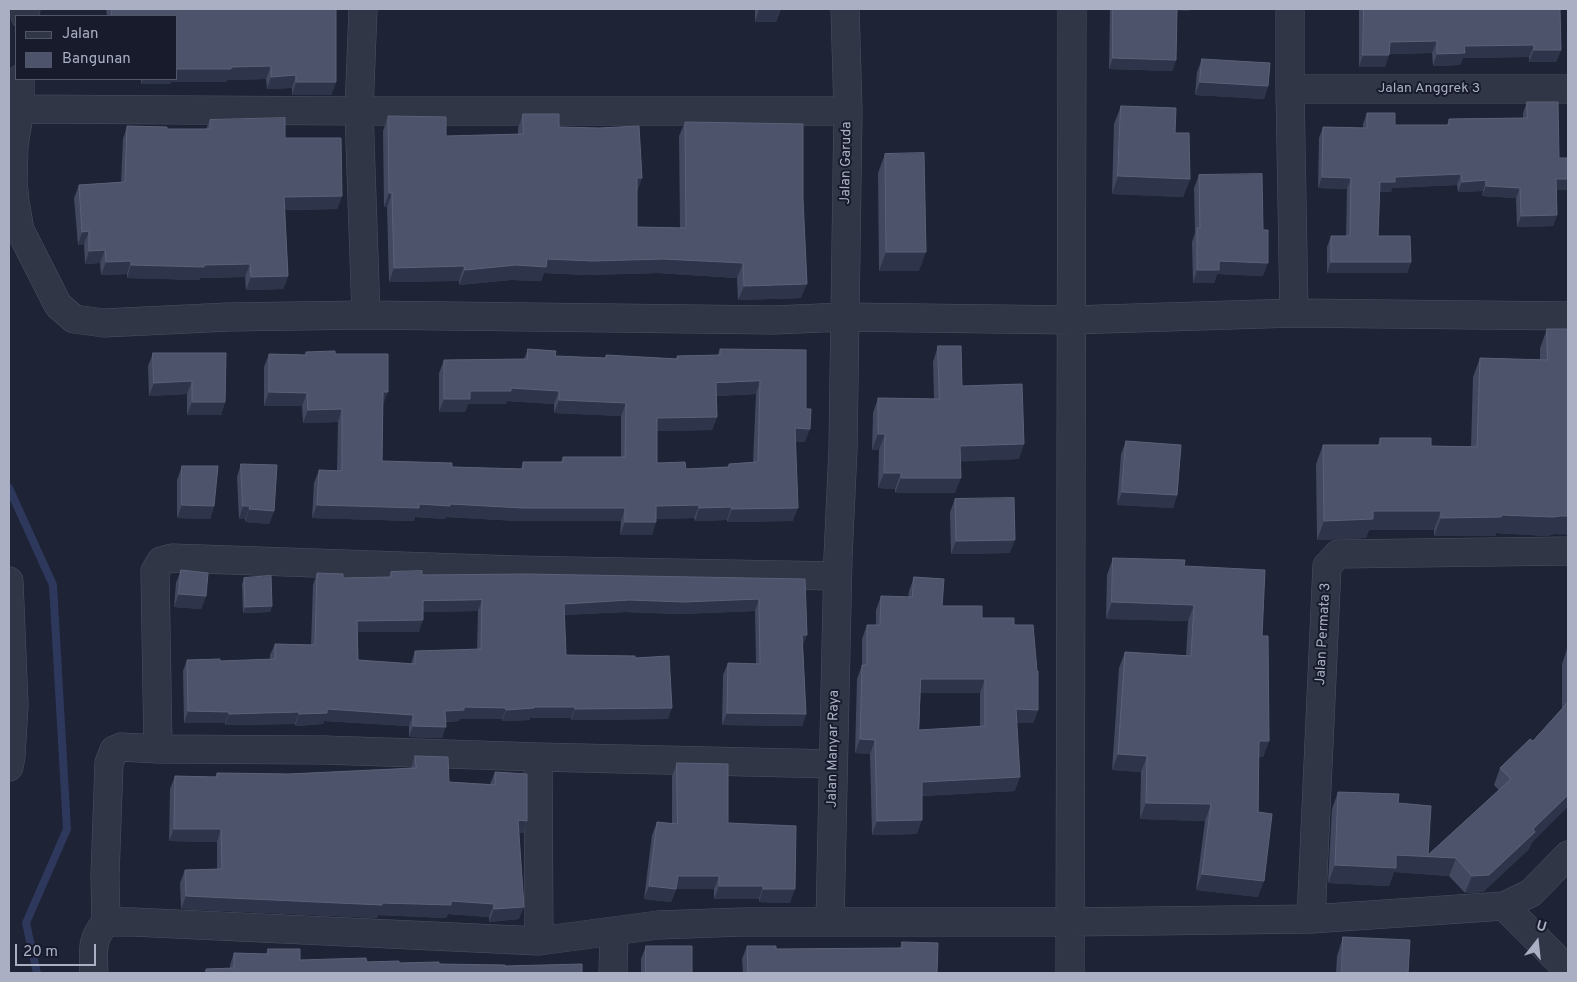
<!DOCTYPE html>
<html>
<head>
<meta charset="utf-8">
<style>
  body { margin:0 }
  #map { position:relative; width:1577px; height:982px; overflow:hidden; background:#1e2336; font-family:Overpass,sans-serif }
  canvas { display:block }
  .frame { position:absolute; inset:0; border:10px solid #aaafc4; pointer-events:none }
  .legend { position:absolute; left:15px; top:15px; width:162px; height:65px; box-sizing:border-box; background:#171b2b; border:1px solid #525668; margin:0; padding:6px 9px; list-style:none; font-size:15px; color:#aaafc4 }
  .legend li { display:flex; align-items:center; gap:10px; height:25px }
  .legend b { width:25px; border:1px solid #525668 }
  .north { position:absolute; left:1512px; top:917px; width:50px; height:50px; -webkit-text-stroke:4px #171b2b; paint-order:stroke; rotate:16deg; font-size:14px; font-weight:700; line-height:20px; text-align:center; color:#aaafc4 }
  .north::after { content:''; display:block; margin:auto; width:18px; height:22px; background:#aaafc4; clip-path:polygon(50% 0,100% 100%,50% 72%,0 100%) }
  .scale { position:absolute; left:15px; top:944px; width:81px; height:22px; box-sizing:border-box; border:2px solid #aaafc4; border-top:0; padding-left:6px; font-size:15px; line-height:18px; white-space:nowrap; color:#aaafc4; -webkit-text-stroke:4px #171b2b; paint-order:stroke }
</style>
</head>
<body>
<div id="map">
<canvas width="1577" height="982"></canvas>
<div class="frame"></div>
<ul class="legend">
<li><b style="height:6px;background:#313647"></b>Jalan</li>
<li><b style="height:14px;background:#4c536a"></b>Bangunan</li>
</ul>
<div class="north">U</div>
<div class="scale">20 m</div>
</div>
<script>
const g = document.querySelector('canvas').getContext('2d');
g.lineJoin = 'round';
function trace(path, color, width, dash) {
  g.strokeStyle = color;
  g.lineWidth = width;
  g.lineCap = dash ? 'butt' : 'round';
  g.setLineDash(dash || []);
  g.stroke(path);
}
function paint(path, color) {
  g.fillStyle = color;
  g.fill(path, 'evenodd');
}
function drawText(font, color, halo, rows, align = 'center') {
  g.font = font + ' Overpass,sans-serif';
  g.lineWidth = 4;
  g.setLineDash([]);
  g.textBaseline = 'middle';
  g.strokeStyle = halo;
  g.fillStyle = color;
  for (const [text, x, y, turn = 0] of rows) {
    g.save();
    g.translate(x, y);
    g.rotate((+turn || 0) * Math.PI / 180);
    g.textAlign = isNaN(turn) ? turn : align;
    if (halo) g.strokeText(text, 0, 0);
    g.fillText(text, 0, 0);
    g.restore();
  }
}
trace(new Path2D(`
  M9,488L53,585L67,829L26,923L37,973`), '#2e385c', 8);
const street = new Path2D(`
  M363,9L359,111L366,315
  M1290,9V89L1294,313
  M25,16L26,9
  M20,79V109L14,145L13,181L15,202L20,230L58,305L74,319L104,323L228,317L366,315L774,320L844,317L1072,320L1294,313L1568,316
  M1290,89H1568
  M20,109L359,111H848
  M9,581L14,705L11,756L9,767
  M538,757L539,941
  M833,764L538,757L324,750L158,749L155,571L161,561L172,558L515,570L837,576
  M1504,906L1568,970
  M1311,919L1327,566L1338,554L1568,551
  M830,921L838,557L843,449L848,111L845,9
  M106,922H133L539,941L658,925L742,922H1070L1311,919L1504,906L1531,893L1568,855
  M94,973C93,952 91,939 106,922L105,876L109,763L114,750L121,747L158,749
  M613,973L614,932
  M1070,973L1072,9`);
trace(street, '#4c5062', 29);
trace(street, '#313647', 28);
paint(new Path2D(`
  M106,9H336V82L331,95H292V88L267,89L266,79L227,80V82H171L170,84H141V79H176V16H107Z
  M755,9H781L776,22H755Z
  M1110,9H1190L1189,11L1177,10L1176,60L1172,71L1109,69Z
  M1359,9H1560L1561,50L1556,62H1529V57L1463,58L1460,65L1433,66L1432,53L1389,54L1385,67H1359Z
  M1202,59L1268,86L1264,99L1195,95L1197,72Z
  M1527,102L1559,158H1568V190H1557V215L1553,226L1517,227L1516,198L1482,196L1483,191L1458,192L1457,185L1392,188L1391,192H1380L1378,236L1411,262L1407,273H1327V247L1331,236H1346L1347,189L1318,188L1319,138L1323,127L1363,128V124L1367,113L1395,125H1447L1449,119L1523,118V113Z
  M1121,106L1175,133L1190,179L1183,197L1112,194L1114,124Z
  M523,114L559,127L642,178L637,191V227L680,228L679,136L685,122L801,298L738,300L737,278L658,273L588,275L544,273L541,281L511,280L459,285V281L389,282L387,207H384L383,131L388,116L446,136L518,134V128Z
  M210,120L285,138L342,196L337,209L285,210L288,276L283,289L246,290L245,277L200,278L199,280L127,278V274L101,275L100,263L85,264L84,244L78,245L74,198L79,185L121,182L123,139L127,126L167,129H206Z
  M885,154L919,271H879L878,173Z
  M1199,175L1263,230V276L1217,274L1214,283H1193L1192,242L1195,233L1194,188Z
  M1547,329L1554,534L1547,536L1496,533L1495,536H1434V530H1369L1366,538L1317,540L1316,464L1323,445H1378L1380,438L1431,446H1471L1473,377L1480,358L1540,360V348Z
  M938,346L962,386L1019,459L961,461L955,493H895V489L878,488L879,450H872L873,413L878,398L934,399L933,362Z
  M528,349L555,356L605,358L606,355L676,359L677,356L718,355L720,349L806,350L805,442H796L793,521L727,522V520L695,521L694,518L656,519L652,535H620L621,521H518L446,517L445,519L415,517L414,521L312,518L314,483L319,470L337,471L338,422L303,423L302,406H264V367L269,354L305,355L306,352L335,354L383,405L382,461L452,467L521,469L523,462H561L563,457H621V416L554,413V404L507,401L506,404H468L465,412H439V373L444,360L524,359ZM756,394L753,462L729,464L728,467L686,469L657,463V431L712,430L717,417V396Z
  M153,353L225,402L221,415H187V394L149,396L148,366Z
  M1126,441L1177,495L1173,508L1117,505L1121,454Z
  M241,464L274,511L269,524L245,522V519H239L237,477Z
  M182,466L214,506L210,519L177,518V480Z
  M955,499L1010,553L951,554L950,512Z
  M1113,558L1184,566L1262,636L1269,741L1263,757H1259L1258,897L1196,890L1205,821L1140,819L1141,772L1112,770L1119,668L1125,652L1186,656L1188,621L1106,619L1107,575Z
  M181,570L206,596L201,609L174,607L176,583Z
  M391,572L422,575L805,579L803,646L806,714L802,726L722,725L723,675L728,663L756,664L755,611L680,614L625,612L564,615L566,655L635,658L668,719L571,720V718H530V720L502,721V719H460L459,721L446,722L442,738L409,737V726L324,721L323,724L295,726V724L225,725V723H184L183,671L187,660L220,661L270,659V655L275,644L311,645L313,585L317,573L343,578L389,577ZM478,611L477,650L415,651L411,664L358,660V632H419L423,612Z
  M914,577L942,606L982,618L1014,625L1038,710L1033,723H1016L1015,791L922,796L917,834L872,835L870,754L855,753L857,679L862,665V639L867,625H876V610L881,596L908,597L909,591ZM920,693H980V727L919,730Z
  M244,578L272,606L270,612L243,613L242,584Z
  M1568,646V806L1532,842L1529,849L1483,892L1465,893L1449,876L1394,872L1389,886L1328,883L1332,809L1338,792L1398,803L1428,855L1499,790L1494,785L1500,768L1533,741L1562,709V664Z
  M415,756L449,782L490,784L495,772L527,821L523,833H519V919L489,922V917L448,914L446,918L378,915L377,918L181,909L180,883L185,870L217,869V842L169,841L170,789L175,776L215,777L217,773L289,774L411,768Z
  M677,763L728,823L790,903L759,902V899H714V889H676L671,902L644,899L652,835L657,822L672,824V776Z
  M1343,937L1408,973H1336L1337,956Z
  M902,942L937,973H743L742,959L747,946L776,949L900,948Z
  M646,946L692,973H641V959Z
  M268,949L300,960L505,966L582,973H205L206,969L230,968V965L234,953L266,954Z`), '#41485f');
paint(new Path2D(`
  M759,9H781L776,22H755Z
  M1174,9H1190L1189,11L1173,10Z
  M1437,41L1432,53L1385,54L1390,42Z
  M1534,45L1529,57L1463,58L1460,65L1433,66L1437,54L1464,46Z
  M1534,50H1561L1556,62H1529Z
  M1363,55H1389L1385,67H1359Z
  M1113,58L1176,60L1172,71L1109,69Z
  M271,66L266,79L227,80V82H171L170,84H141L143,79H176V69Z
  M296,75L292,88L267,89L271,77Z
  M296,82H336L331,95H292Z
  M1200,82L1268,86L1264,99L1195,95Z
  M1461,174L1457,185L1392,188L1391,192H1376L1380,182L1395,177Z
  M1118,176L1190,179L1183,197L1112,194Z
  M1322,177L1351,178L1347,189L1318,188Z
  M637,178H642L637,192Z
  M1556,179H1568V190H1552Z
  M1486,180L1483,191L1458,192L1462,182Z
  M1486,186L1520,188L1516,198L1482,196Z
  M389,193H392L387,207H384Z
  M342,196L337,209L280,210L284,197Z
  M1557,215L1553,226L1517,227L1521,216Z
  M89,231L84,244L78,245L82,232Z
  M105,250L100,263L85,264L89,251Z
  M886,252H926L919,271H879Z
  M547,259H663L743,263L737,278L658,273L588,275L544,273L541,281L511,280L459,285L465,270Z
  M131,261L127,274L101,275L106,262Z
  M1219,261L1268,263L1263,276L1217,274L1214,283H1193L1197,270Z
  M1331,262H1411L1407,273H1327Z
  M250,264L245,277L200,278L199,280L127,278L131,265Z
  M464,266L459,281L389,282L394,268Z
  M288,276L283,289L246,290L251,277Z
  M807,284L801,298L738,300L744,286Z
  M192,381L187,394L149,396L154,383Z
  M760,381L756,394L712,396L716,383Z
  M511,388L559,391L554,404L507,401L506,404H468L465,412H439L444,399L470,391Z
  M269,392L307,393L302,406H264Z
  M383,392H388L383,405H378Z
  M559,400L626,403L621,416L554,413Z
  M192,402H225L221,415H187Z
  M342,409L338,422L303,423L308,410Z
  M717,417L712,430L652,431L657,418Z
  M795,428L810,429L805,442H790Z
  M878,434H885L879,450H872Z
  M1024,444L1019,459L955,462L960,446Z
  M884,473H901L895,489L878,488Z
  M901,478H961L955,493H895Z
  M1122,492L1177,495L1173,508L1117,505Z
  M450,504L625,508L621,521H518L446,517L445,519L415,517L414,521L312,518L317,505Z
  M182,505L214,506L210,519L177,518Z
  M699,505L694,518L652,519L656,506Z
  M243,506H250L245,519H239Z
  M731,507L727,520L695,521L699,508Z
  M798,508L793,521L727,522L732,509Z
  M249,509L274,511L269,524L245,522Z
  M1373,511H1441L1434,530H1369L1366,538L1317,540L1324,521Z
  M1502,515L1568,516V535L1554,534L1547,536L1496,533L1495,536H1434L1441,518Z
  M625,522H656L652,535H620Z
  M1015,540L1010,553L951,554L956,541Z
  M179,594L206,596L201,609L174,607Z
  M759,599L755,611L680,614L625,612L560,615L564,604L629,600Z
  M482,600L478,611L419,612L423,601Z
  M1112,602L1194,605L1188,621L1106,619Z
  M272,606L270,612L243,613L245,607Z
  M423,620L419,632H353L357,621Z
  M802,635H807L803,646Z
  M921,679H985L980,693H916Z
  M464,707L506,708L502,719H460L459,721L441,722L445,711Z
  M534,707H575L571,718H530V720L502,721L506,710Z
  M672,708L668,719L571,720L575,709Z
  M327,709L413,715L409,726L324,721L323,724L295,726L299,714Z
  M1016,709L1038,710L1033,723H1010Z
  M188,711L229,712L225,723H184Z
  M299,712L295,724L225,725L229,714Z
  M727,713L806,714L802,726L722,725Z
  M413,726L446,727L442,738L409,737Z
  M860,739L875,740L870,754L855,753Z
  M1259,741H1269L1263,757H1253Z
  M1118,754L1147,756L1141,772L1112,770Z
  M1020,777L1015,791L917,796L922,782Z
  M1568,795V806L1532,842L1529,849L1483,892L1465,893L1472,876L1533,829Z
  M1146,803L1211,804L1205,821L1140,819Z
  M518,820L527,821L523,833H513Z
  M922,820L917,834L872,835L877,821Z
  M174,829H221L217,842L169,841Z
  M1396,855L1456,858L1449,876L1394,872L1389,886L1328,883L1335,865Z
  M1202,874L1264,881L1258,897L1196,890Z
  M678,876H719L714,889H673Z
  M649,886L676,889L671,902L644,899Z
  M719,886H763L759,899H714Z
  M763,889H795L790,903L759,902Z
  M186,896L382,903L451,901L494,904L489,917L448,914L446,918L378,915L377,918L181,909Z
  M524,907L519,919L489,922L494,909Z`), '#2e344a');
const building = new Path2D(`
  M112,9H336V82H296V75L271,77V66L231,67V69H176V16H112Z
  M1113,9H1177L1176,60L1113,58Z
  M1364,9H1560L1561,50H1534V45L1464,46L1465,53L1437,54V41L1390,42L1389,55H1363Z
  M1202,59L1270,63L1268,86L1200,82Z
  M1527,102H1558L1559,158H1568V179H1556L1557,215L1521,216L1520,188L1486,186V180L1462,182L1461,174L1395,177V182H1380L1378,236H1410L1411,262H1331V236H1350L1351,178L1322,177L1323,127L1367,128V113H1395V125H1449V119L1527,118Z
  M1121,106L1176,108L1175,133H1189L1190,179L1118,176Z
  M523,114H559V127L599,128L639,126L642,178H637V227L686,228L685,122L803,124V199L807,284L744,286L743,263L663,259L593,261L547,259L546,267L516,265L465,270L464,266L394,268L392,193H389L388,116L446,117V136L523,134Z
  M285,118V138H341L342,196L284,197L288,276L251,277L250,264L204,265V267L131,265V261L106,262L105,250L89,251V231L82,232L79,185L125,182L127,126L167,127V129H210V120Z
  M924,153L926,252H886L885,154Z
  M1262,174L1263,230H1268V263L1219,261V270H1197V228H1200L1199,175Z
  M1547,329H1568V516H1560L1553,517L1502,515L1501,517L1441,518V511H1373V519L1324,521L1323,445H1380V438H1431V446L1477,447L1480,358L1547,360Z
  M938,346H961L962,386L1022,384L1024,444L960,446L961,478H901V473H884L885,434H878V398L939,399Z
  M528,349L556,351L555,356L606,358V355L678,359L677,356L720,355V349L806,350V409H811L810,429L795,428L798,508L732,509L731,507L699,508V505L656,506V522H625V508H523L450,504V506L419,504V508L317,505L319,470L342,471V409L308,410L307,393L269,392V354L306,355V352L335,351V354H388V392H383L382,461L452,463V467L523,469V462H563V457H625L626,403L559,400V391L511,388V391H470V399H444V360L527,359ZM760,381L758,462L729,464V467L686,469L685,462L657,463V418L717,417L716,383Z
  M153,353H226L225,402H192V381L154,383Z
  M1126,441L1181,445L1177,495L1122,492Z
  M241,464L277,465L274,511L249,509L250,506H243Z
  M182,466H218L214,506L182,505Z
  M1014,498L1015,540L956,541L955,499Z
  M1113,558L1185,560L1184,566L1265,570L1262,636H1268L1269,741H1259L1258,812L1272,814L1264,881L1202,874L1211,804L1146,803L1147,756L1118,754L1125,652L1191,656L1194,605L1112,602Z
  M181,570L208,573L206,596L179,594Z
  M422,571V575L526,574L805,579L807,635H802L806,714L727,713L728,663L760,664L759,599L684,602L629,600L564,604L566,655L635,656V658L669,656L672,708L575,709V707H534V708L506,710V708L464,707V710L445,711L446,727L413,726V715L327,709V713L299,714V712L229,714V712L188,711L187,660L220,659V661L275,659V644L315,645L317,573L343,574V578L391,577V572ZM482,600L481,649L415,651V664L358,660L357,621L423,620V601Z
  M271,576L272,606L245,607L244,578Z
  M914,577L944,579L942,606H982V618H1014V625H1033L1037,671H1038V710L1016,709L1020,777L922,782V820L877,821L875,740L860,739L862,665H867V625H880L881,596L912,597ZM921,679H985V726L919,730Z
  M1568,646V795L1533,829L1535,832L1489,875L1472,876L1456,858L1396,855V868L1335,865L1338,792L1399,794L1398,803L1431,806L1428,855L1511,779L1500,768L1530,739L1533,741L1568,702Z
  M415,756L448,757L449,782L495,785V772L527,774V821L518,820L524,907L494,909V904L451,901V905L382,903V905L186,896L185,870L222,869L221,829H174L175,776L217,777V773L289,774L416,768Z
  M677,763L728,764V823L796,826L795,889H763V886H719V876H678L676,889L649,886L657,822L677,824Z
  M1343,937L1410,940L1408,973H1342Z
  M902,942L938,943L937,973H748L747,946H776V949L902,948Z
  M646,946H692V973H646Z
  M268,949H300V960L366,958L367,962L399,961V963L439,962V964L505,965V966L582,964V973H206V969L234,968V953L268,954Z`);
paint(building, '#4c536a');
trace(building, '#5b6178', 1);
drawText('14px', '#aaafc4', '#171b2b', [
  ["Jalan Anggrek 3",1429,89],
  ["Jalan Garuda",847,163,-89],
  ["Jalan Permata 3",1324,634,-87],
  ["Jalan Manyar Raya",834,749,-89]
]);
</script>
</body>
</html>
